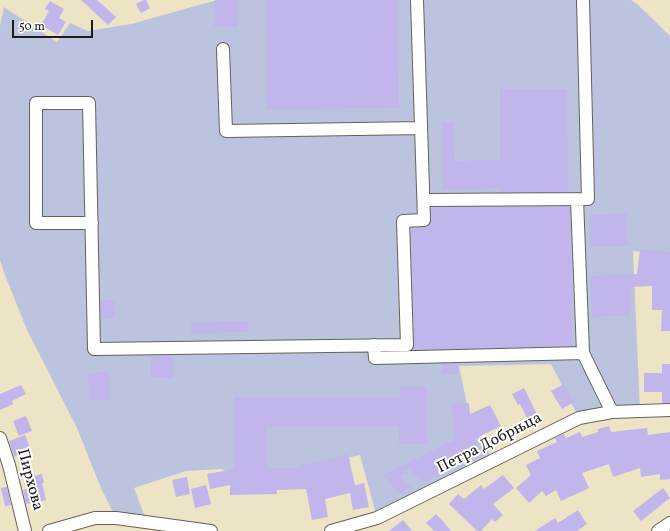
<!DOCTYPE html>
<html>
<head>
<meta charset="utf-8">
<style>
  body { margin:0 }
  #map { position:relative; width:670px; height:531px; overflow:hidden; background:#ede4c6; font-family:Vollkorn,serif }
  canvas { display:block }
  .scale { position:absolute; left:12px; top:20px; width:81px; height:18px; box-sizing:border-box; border:2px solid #1c1c1c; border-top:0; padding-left:5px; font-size:12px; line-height:14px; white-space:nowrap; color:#1c1c1c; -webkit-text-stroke:3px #fff; paint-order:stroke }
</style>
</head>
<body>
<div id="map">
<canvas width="670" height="531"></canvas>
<div class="scale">50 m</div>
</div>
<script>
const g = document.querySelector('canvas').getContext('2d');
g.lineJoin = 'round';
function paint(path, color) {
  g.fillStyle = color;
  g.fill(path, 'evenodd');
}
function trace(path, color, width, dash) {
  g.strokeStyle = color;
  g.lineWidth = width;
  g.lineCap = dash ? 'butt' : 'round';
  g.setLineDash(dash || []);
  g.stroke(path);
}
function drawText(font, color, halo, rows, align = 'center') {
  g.font = font + ' Vollkorn,serif';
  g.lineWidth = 4;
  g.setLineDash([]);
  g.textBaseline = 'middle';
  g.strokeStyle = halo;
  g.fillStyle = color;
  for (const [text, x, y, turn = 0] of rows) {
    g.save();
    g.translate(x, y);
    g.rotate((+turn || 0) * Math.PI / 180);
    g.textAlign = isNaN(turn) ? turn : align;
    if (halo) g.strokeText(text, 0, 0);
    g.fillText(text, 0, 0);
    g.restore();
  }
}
paint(new Path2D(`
  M217,0H631L638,5L670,36V255L633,251L640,411L579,418L551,364L459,366L468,409L475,431L494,460L377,518L360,455L290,471L233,474L221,469L186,471L134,488L147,522L116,518L101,488L77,428L27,330L5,275L0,260V26L4,7L57,42L70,23L88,31L131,24Z`), '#bcc3de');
paint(new Path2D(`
  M81,0H97L116,17L108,25Z
  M144,0H146L150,8L141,13L136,4Z
  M215,0H238V27L214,26Z
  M266,0H398L399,108L267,109Z
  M50,1L64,9L59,18L66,22L58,35L41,25L49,11L45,9Z
  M500,89H567L568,192H500V188L443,190L442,123H454L455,161L500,160Z
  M431,207H570L573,346L413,350L414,345L411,228L427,227L431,220Z
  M626,213L628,246L591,247L589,215Z
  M640,249L670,252V331H661L662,310H652V286L629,287L630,315L592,317L590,276L637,274Z
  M101,300H115V318H101Z
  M248,321V332L191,333V323Z
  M151,356H173V378H151Z
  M442,364H458V374H442Z
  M662,364H670V403H662V392H644V373H662Z
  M109,372V400H89L88,373Z
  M564,384L574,402L562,409L551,391Z
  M21,385L26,394L12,401L13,404L0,410V394Z
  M400,387H427V444H399V427H267V468H301L300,466L348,454L355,485L364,483L369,507L353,510L350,493L325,499L328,517L312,520L306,489L277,490V494L230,495V485L210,489L207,474L234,469V397H400Z
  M524,388L541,422L531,426L520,404L518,405L512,394Z
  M469,403L470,414L490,405L501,426L474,439L481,454L424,482L409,469L401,477L412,488L400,494L382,475L454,440L452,404Z
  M26,416L32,431L19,436L13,421Z
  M609,426L611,432L647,428L648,435L670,432V479L660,480V474L641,477L640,468L613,477L609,464L582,473L589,488L561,501L556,490L546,496L542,491L529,503L516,488L531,475L526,465L540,458L537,451L557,442L555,438L564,434L566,438L580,432L582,437L598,432V429Z
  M25,435L31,450L14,457L9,441Z
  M42,474L44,483H42L46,500L26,504L23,490L32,487L30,477Z
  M503,475L514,488L493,504L503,515L495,522L492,519L481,531H477L449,504L458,494L464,499L481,485L484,489Z
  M187,477L190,494L176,497L172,480Z
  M206,485L211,504L195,508L191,489Z
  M7,487L11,505L5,506L1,488Z
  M663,488L670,498L641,521L633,511Z
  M578,510L587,524L577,531H535L555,518L558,523Z
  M436,514L441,519L451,531H434L426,523Z
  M403,520L412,531H389Z`), '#c1b5eb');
const minor = new Path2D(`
  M223,49L226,131L421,128
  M424,200L588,199L583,0
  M92,223H36V103H89L94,349L407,345L403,221L424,220L417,0
  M374,345L375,358L583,353L577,199
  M583,353L612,412
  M0,438L9,465L25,531
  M49,531L95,518H116L211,531
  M331,531L377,518L579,418L612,412L670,410
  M658,531L670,523`);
trace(minor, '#656258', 14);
trace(minor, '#fff', 12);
drawText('16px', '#1c1c1c', '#fff', [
  ["Петра Добрњца",490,444,-27],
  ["Пирхова",29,480,75]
]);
</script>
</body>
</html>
